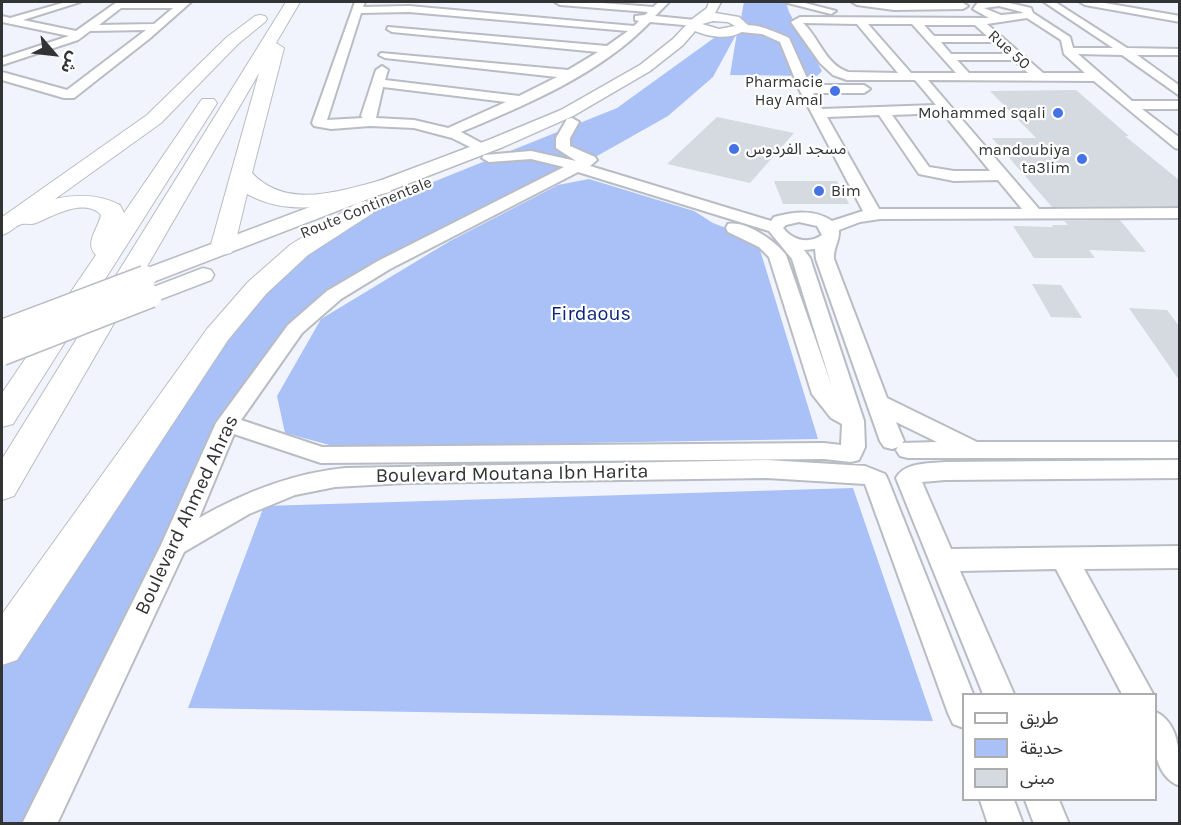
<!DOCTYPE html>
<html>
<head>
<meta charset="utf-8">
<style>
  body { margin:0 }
  #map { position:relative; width:1181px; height:825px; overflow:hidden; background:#f1f4fc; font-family:Karla,"Noto Sans Arabic",sans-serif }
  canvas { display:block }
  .frame { position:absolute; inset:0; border:3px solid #313335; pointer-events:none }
  .legend { position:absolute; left:962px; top:693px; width:195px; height:108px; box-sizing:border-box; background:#fff; border:2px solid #adadae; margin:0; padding:8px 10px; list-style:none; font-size:18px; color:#313335 }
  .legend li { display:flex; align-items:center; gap:12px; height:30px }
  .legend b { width:30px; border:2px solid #adadae }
  .north { position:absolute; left:24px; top:24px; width:60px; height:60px; -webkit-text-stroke:4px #fff; paint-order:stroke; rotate:118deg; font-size:16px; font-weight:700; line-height:24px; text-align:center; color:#313335 }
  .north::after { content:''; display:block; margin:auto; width:21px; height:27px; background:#313335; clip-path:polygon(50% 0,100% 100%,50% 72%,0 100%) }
</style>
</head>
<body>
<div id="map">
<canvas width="1181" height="825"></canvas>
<div class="frame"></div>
<ul class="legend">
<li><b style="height:8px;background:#fff"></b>طريق</li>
<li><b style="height:16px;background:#a9c1f6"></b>حديقة</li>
<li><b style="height:16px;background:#d5d9e0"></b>مبنى</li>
</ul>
<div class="north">ش</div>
</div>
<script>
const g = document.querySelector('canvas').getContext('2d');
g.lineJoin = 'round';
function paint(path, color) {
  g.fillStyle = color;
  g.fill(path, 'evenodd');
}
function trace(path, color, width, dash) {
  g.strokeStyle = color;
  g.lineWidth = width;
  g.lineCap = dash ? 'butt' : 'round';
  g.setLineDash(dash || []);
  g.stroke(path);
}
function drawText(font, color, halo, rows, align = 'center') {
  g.font = font + ' Karla,"Noto Sans Arabic",sans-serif';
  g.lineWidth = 4.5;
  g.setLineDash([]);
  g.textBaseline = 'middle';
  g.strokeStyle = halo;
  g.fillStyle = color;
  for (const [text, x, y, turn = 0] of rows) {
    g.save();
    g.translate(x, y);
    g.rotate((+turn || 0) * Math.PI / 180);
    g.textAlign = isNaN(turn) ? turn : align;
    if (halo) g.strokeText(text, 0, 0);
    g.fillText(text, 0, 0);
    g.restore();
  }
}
paint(new Path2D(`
  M744,2H786L789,12L822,71L817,76L730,75L737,33L713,77L668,116L590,160L334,295L261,373L39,823L2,824V664L217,335L356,213L617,108L725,30L739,29Z
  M589,179L694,211L713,223L757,240L818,439L337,447L285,433L277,396L321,319L450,241L558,185Z
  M853,488L933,721L188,708L264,506Z`), '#a9c1f6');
paint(new Path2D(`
  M1076,90L1129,136H1125L1179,180V206L1052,207L992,138H1036L990,91Z
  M717,117L794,133L750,183L667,164Z
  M774,181H837L849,204H783Z
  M1120,220L1146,252L1089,250L1095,258H1034L1013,226L1053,227L1052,225H1068L1064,221Z
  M1032,284L1061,285L1082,318L1051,317Z
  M1129,308L1167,310L1179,326V380Z`), '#d5d9e0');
const minor = new Path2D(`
  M66,2H80L23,20L76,31L117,2H191L149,39L74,98H64L2,80V72L67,90L146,30L90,31L78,40L2,65V58L69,36L2,22V16L10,18ZM121,8H173L154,24L99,25Z
  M355,2H365L363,7L409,6L634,26L639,21L635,20V16L645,15L648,12L560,5L555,2H590L653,7L659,2H669L655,16L695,20L700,23L695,26L650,22C600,74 526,105 461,132L487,146L489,149L487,152L482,153L452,138L414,128L370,126L331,129L314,126L312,123ZM409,12L628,31L607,46L388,27L387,29L392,32L598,52L568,70L381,53L379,55L385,58L557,77L519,96L385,80L388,70L382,66L376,70L361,116L363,118L327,120L361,13ZM383,87L506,102L448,128L414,120L376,118Z
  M784,2H801L836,11L831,14Z
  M852,2L963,3L968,6L963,9L894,10L857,5Z
  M978,2H1005L1031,8L1033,13L1070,37L1073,48H1113L1044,2H1055L1127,48L1180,49V55H1137L1180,86V96L1122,55L1078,54L1132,101H1180V109H1142L1180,138V149L1175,148L1094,81L928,80L1039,209L1180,208V218L880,219L860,222L839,230C840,240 833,248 834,259L887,398L977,442H1180V458H908L900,456L896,450L898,447L892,449L884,447L880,441L816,259L815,249L804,250L810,258L864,421L865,447L859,460L851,462L824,459L321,463L234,434L199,518C245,492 293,473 346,468L767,460L865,466L885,474L888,480L973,694H964V728L953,724L948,713L865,484L767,478L405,483L335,487L295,495L249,514L184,552L57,824H22L161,545L216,423L288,325L327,291L378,261L564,167L531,159L489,162L482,158L484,155L531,151L576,161L556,148V138L567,119L572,118L579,122L570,138V146L595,157L597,160L590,166L771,221L774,217C794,212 814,209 832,221L863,211L799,89L780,42L762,34L741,32L736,29C749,19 775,32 789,38L810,85H864L870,89L864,93H813L822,109L936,105L915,80H847L833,75L820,63L791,22L800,17L989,18L973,9ZM999,6L1022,12L1023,13L1001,15L984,8ZM1027,18L1061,40L1064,54L1085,73H1043L987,24ZM803,23L857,24L898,73L848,72C825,64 820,39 803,23ZM868,24H912L956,73H911ZM924,25H975L987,36H934ZM941,42H994L1007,54H951ZM957,60H1014L1028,73H969ZM943,113L990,171H954L929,167L892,115ZM879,115L919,174L954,181L998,180L1022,209H879L827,117ZM578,172L769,231L792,259L832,387L786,255C776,241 745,220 728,224L726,228L728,232L759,247L769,257L812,394L831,418L842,424L841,445L824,443L322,447L241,420L302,333L341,299L390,269ZM799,222L817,226L822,235C809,244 793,241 783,228L786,225ZM896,422L937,442L902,443L904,441Z
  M1080,2H1099L1180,16V22L1085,5Z
  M1180,460V478L945,480L922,482L951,549L1180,546V568L1084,569L1153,694H1122L1056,569L960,571L1014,694H983L896,478C905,462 927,464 945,462Z
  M1156,712C1181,724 1180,759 1180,786C1151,775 1153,737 1156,712Z
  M980,800H1014L1023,824H988Z
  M1025,800H1059L1069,824H1034Z`);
const major = new Path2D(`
  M709,2H721L715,13L739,17L749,26C736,41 712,38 695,31L683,45L650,71L573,116L503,147L153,282L145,284L137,282L134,277L137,272L491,139L561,110L640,65L673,39L691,20L707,8ZM713,21L728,22L735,26L719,29L702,24Z
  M203,268L211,270L214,275L211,280L151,303L143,301L140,296L143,291Z`);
const highway = new Path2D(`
  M286,2H300L276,43L284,48L252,173C287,210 339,191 382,180L390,182L393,187L390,192L382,194C336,205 291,218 247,194L234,248L231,253L222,255L213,253L210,248L259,73L14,496L2,500V459Z
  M260,15L265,16L267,19L265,22L238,44L161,123L55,199C78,194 99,194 120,205L124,213L202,99H214L217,103L13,424L2,427V393L96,255C84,243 98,229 101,215C85,197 53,216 36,223C31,225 26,223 22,224C16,225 10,233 2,235V217L147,115L227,37L255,16Z
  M365,201L373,203L376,208L373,213L308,255L266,294L228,340L17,660L2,665V614L207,329L248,282L290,245L357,203Z`);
trace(minor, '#b9bcc3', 4);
trace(major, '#b9bcc3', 3);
trace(highway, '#b9bcc3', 2);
paint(minor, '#fff');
paint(major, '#fff');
paint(highway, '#fff');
const majorBridge = new Path2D(`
  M2,331L145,277
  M2,354L151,296`);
trace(majorBridge, '#b9bcc3', 25, []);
trace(majorBridge, '#fff', 22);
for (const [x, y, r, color] of [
  [835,91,6,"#4572e4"],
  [1058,113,6,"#4572e4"],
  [734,149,6,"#4572e4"],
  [1082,159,6,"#4572e4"],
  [819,191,6,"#4572e4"]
]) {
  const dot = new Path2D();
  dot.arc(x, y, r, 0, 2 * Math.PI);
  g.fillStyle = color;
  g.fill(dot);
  trace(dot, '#fff', 2);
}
drawText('16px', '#313335', '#fff', [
  ["Rue 50",1009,50,42],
  ["Route Continentale",366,208,-22]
]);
drawText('16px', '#313335', '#fff', [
  ["Pharmacie",823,82],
  ["Hay Amal",823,100],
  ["Mohammed sqali",1046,113],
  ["مسجد الفردوس",746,149,"left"],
  ["mandoubiya",1070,150],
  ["ta3lim",1070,168],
  ["Bim",831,191,"left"]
], 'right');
drawText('20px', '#0c257a', '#fff', [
  ["Firdaous",591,314]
]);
drawText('20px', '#313335', '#fff', [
  ["Boulevard Moutana Ibn Harita",512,474,-1],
  ["Boulevard Ahmed Ahras",187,515,-65]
]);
</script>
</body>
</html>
